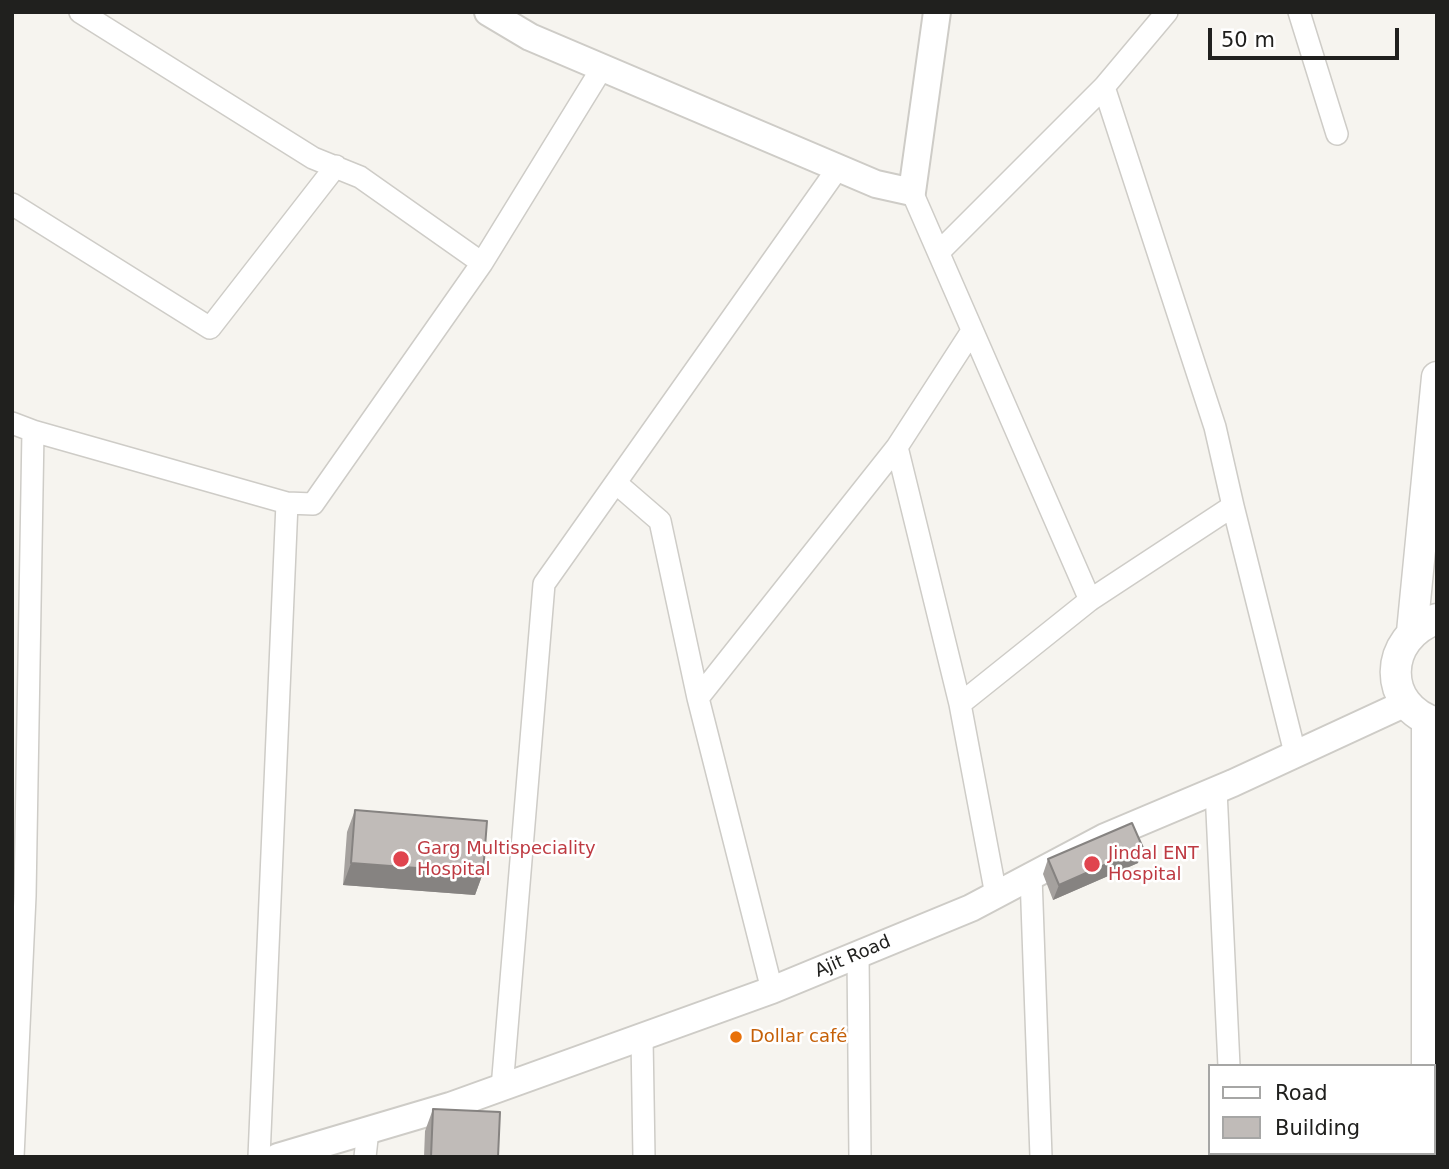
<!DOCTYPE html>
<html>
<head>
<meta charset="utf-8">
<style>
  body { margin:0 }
  #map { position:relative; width:1449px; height:1169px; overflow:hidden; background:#f6f4ef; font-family:"DejaVu Sans",sans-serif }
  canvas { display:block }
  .frame { position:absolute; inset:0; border:14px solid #20201e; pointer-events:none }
  .legend { position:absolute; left:1208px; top:1064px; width:228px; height:91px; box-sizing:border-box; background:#fff; border:2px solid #a6a6a5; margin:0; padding:9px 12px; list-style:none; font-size:21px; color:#20201e }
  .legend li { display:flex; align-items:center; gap:14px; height:35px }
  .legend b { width:35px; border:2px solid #a6a6a5 }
  .scale { position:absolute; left:1208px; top:28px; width:191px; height:32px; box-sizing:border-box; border:4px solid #20201e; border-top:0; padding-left:9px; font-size:21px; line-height:24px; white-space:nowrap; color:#20201e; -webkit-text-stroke:5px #fff; paint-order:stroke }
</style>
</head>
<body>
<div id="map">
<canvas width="1449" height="1169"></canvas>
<div class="frame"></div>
<ul class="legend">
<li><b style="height:9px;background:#fff"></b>Road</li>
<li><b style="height:19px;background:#c0bbb8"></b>Building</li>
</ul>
<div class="scale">50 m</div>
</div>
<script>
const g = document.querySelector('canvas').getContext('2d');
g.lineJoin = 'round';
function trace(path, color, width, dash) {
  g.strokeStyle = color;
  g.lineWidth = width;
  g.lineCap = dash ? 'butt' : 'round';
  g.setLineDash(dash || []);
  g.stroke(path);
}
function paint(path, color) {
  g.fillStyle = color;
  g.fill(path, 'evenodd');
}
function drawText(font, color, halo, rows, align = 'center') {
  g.font = font + ' "DejaVu Sans",sans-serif';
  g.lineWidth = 5;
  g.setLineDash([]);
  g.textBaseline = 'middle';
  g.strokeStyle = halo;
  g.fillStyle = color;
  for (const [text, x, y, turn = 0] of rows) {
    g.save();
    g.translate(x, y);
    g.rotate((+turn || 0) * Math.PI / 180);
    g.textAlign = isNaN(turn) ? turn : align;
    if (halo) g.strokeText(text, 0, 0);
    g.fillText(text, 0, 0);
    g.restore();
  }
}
const minor = new Path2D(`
  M80,12L313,158L360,177L482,263
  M1299,12L1337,134
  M1104,87L1215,427L1233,506L1295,753
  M912,192L1090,600
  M12,204L210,328L336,166
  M939,252L1104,87L1167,12
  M12,423L33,431
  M897,447L960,704L996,895
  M616,483L660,521L698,698
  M960,704L1090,600L1233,506
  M1216,790L1229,1066
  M1031,876L1041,1157
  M858,955L860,1157
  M772,990L698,698L897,447L972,331
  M642,1038L644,1157
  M502,1088L544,584L838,168
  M1233,1153V1157
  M13,1157L25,896L33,431L287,503
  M259,1157L287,503L313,504L482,263L602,68
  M365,1157L368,1130`);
const tertiary = new Path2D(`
  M488,12L530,37L876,184L912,192L937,12
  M278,1157L450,1106L772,990L971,908L1105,837L1233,783L1406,703`);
const secondary = new Path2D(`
  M1437,619C1383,637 1381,707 1437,723
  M1412,632L1437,377
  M1427,1066V720
  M1425,1157V1153`);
trace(minor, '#ceccc7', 24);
trace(tertiary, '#ceccc7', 30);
trace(secondary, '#ceccc7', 33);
trace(minor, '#fff', 21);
trace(tertiary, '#fff', 26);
trace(secondary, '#fff', 30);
paint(new Path2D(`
  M355,810L483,873L475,895L343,885L347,832Z
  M1048,859L1138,863L1053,900L1043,874Z
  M433,1109L498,1157H424L425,1131Z`), '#a5a19e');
paint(new Path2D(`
  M1143,848L1138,863L1053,900L1059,885Z
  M351,863L483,873L475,895L343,885Z`), '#868381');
const building = new Path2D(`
  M355,810L487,821L483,873L351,863Z
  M1132,823L1143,848L1059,885L1048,859Z
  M433,1109L500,1112L498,1157H431Z`);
paint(building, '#c0bbb8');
trace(building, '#868381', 2);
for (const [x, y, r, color] of [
  [401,859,9,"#e0444e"],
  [1092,864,9,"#e0444e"],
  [736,1037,7,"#e8710a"]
]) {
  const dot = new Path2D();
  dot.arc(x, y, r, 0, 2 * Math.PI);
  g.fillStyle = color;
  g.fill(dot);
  trace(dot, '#fff', 2.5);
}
drawText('18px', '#be3a42', '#fff', [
  ["Garg Multispeciality",417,849],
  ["Hospital",417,870],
  ["Jindal ENT",1108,854],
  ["Hospital",1108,875]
], 'left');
drawText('18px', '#20201e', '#fff', [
  ["Ajit Road",853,957,-23]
]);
drawText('18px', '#c56008', '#fff', [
  ["Dollar café",750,1037]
], 'left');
</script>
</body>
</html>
